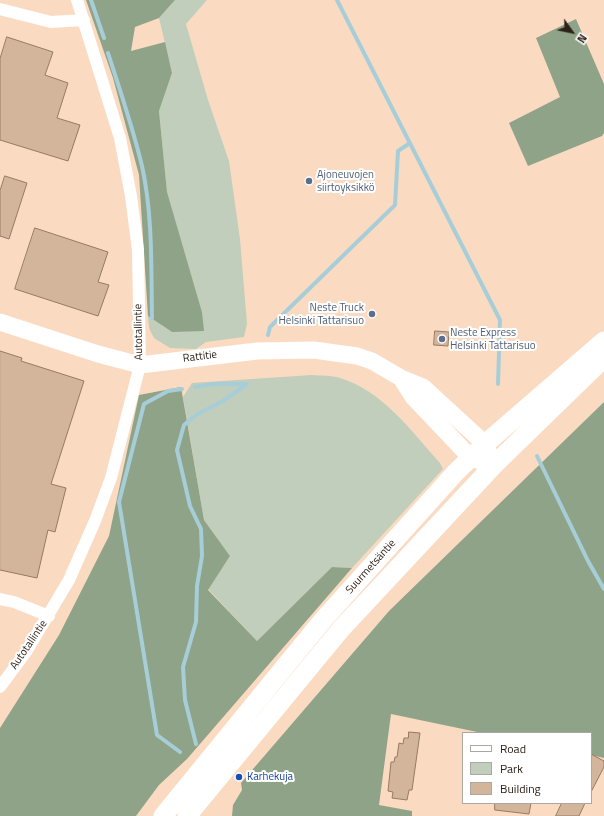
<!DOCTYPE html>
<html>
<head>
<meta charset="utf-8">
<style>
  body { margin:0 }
  #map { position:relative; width:604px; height:816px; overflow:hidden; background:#fadbc1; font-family:"Titillium Web",sans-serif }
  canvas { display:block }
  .legend { position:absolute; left:462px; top:732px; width:130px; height:72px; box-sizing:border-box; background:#fff; border:1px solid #aba7a3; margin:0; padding:5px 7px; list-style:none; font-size:12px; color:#2d2218 }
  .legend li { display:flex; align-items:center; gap:8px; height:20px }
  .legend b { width:20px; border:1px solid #aba7a3 }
  .north { position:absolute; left:552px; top:12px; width:40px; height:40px; -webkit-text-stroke:3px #fff; paint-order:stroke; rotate:123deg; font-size:11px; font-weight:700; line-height:16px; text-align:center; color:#2d2218 }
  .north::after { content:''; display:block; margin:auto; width:14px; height:18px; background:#2d2218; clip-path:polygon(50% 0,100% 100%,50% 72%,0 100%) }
</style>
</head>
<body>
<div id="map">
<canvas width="604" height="816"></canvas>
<ul class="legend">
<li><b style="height:5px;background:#fff"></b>Road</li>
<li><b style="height:11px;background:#c0cebb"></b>Park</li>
<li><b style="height:11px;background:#d3b59b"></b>Building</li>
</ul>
<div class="north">N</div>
</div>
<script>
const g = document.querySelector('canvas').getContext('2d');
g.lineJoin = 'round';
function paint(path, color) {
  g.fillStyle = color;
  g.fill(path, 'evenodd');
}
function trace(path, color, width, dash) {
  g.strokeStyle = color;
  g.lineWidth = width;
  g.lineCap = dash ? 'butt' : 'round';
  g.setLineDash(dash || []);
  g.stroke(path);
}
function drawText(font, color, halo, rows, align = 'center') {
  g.font = font + ' "Titillium Web",sans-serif';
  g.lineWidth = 4;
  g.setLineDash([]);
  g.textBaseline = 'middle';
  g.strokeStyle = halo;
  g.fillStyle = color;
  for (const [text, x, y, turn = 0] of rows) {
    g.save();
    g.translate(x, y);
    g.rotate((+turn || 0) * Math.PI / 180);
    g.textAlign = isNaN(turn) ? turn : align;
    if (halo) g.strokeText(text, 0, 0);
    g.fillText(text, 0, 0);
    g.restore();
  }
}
paint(new Path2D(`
  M175,0H207L186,24L208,100L229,161L240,239L247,324L244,337L206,342L196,349L170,348L154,338L149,328L148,316L172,332L202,312L167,193L159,111L172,73L159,18Z
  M312,375C321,376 331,375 340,378C383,391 411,431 440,463L443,469L352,568L332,567L257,641L208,589L230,556L204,520L183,397L192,383Z`), '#c0cebb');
paint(new Path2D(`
  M86,0H175L159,18L135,27L131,51L165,42L172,73L159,111L167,192L202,312L204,331L172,332L148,316L139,175L113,78Z
  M576,19L604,84V133L602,136L528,166L509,123L560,97L536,38Z
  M181,387L204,520L230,556L208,590L257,641L332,567L352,568L187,759L159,785L136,816H0V728L59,635L109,536L139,395Z
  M604,402V758L591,755V733H482L391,714L379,805L412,811V816H232L233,805L242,790L241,783L389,611Z`), '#8fa388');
trace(new Path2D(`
  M91,0L104,38
  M337,0L500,320L498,384
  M108,53C120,90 133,128 142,166C153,216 151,268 152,318
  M268,335L270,327L395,205L398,151L410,143
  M195,387L213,384H247
  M537,456L588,561L604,589
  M196,744L185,700L183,667L196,622L197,586L202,556L201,529L190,506L177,450L184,425L196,415L223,401L247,384
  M180,752L157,735L119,502L144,404L168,391L182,389`), '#a7ced8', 4);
const building = new Path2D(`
  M7,37L53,52L45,75L68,83L57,118L80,125L68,161L0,140V59Z
  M5,176L27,183L9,239L0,236V191Z
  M35,228L108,252L98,282L109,285L98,316L15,289Z
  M435,331L449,332L448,346L434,345Z
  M0,351L22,358L21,361L84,381L51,484L66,488L55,532L48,530L37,578L0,570Z
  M409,732L420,733L412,790H409L407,800L392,798L393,792L388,791L391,762H394L395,757H397L399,743L403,744L404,738H408Z
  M591,754L604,761V767L591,792Z
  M495,803H531L529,814L495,810Z
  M562,803H585L579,816H556Z`);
paint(building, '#d3b59b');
trace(building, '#957a62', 1);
trace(new Path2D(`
  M0,9L51,22L84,20
  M0,599L14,602L49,616
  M0,687L26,652L69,580L95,521L111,478L140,365L138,250L131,196L120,138L77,0`), '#fff', 12);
trace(new Path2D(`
  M0,322L98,354L140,365L257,351L314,350L357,356L372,361L401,378L423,387L485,444L494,465
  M401,378L414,398L470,457L483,462`), '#fff', 17);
trace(new Path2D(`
  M163,816L323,620L456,472L485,444L604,341
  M187,816L341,629L494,465L604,358`), '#fff', 19);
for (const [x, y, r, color] of [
  [309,181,4,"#5c6f8a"],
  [372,314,4,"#5c6f8a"],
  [442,339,4,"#5c6f8a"],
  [239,777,4,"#1a4fb4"]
]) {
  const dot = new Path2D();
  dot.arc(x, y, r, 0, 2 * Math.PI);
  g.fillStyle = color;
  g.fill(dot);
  trace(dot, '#fff', 1.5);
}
drawText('11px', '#4e5e75', '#fff', [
  ["Ajoneuvojen",317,175],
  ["siirtoyksikkö",317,188],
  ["Neste Truck",364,308,"right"],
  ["Helsinki Tattarisuo",364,321,"right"],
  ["Neste Express",450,333],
  ["Helsinki Tattarisuo",450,346]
], 'left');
drawText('11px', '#2d2218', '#fff', [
  ["Autotallintie",139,332,-91],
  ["Rattitie",200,357,-7],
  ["Suurmetsäntie",371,567,-48],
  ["Autotallintie",29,645,-56]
]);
drawText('11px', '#164399', '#fff', [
  ["Karhekuja",247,777]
], 'left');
</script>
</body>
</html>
